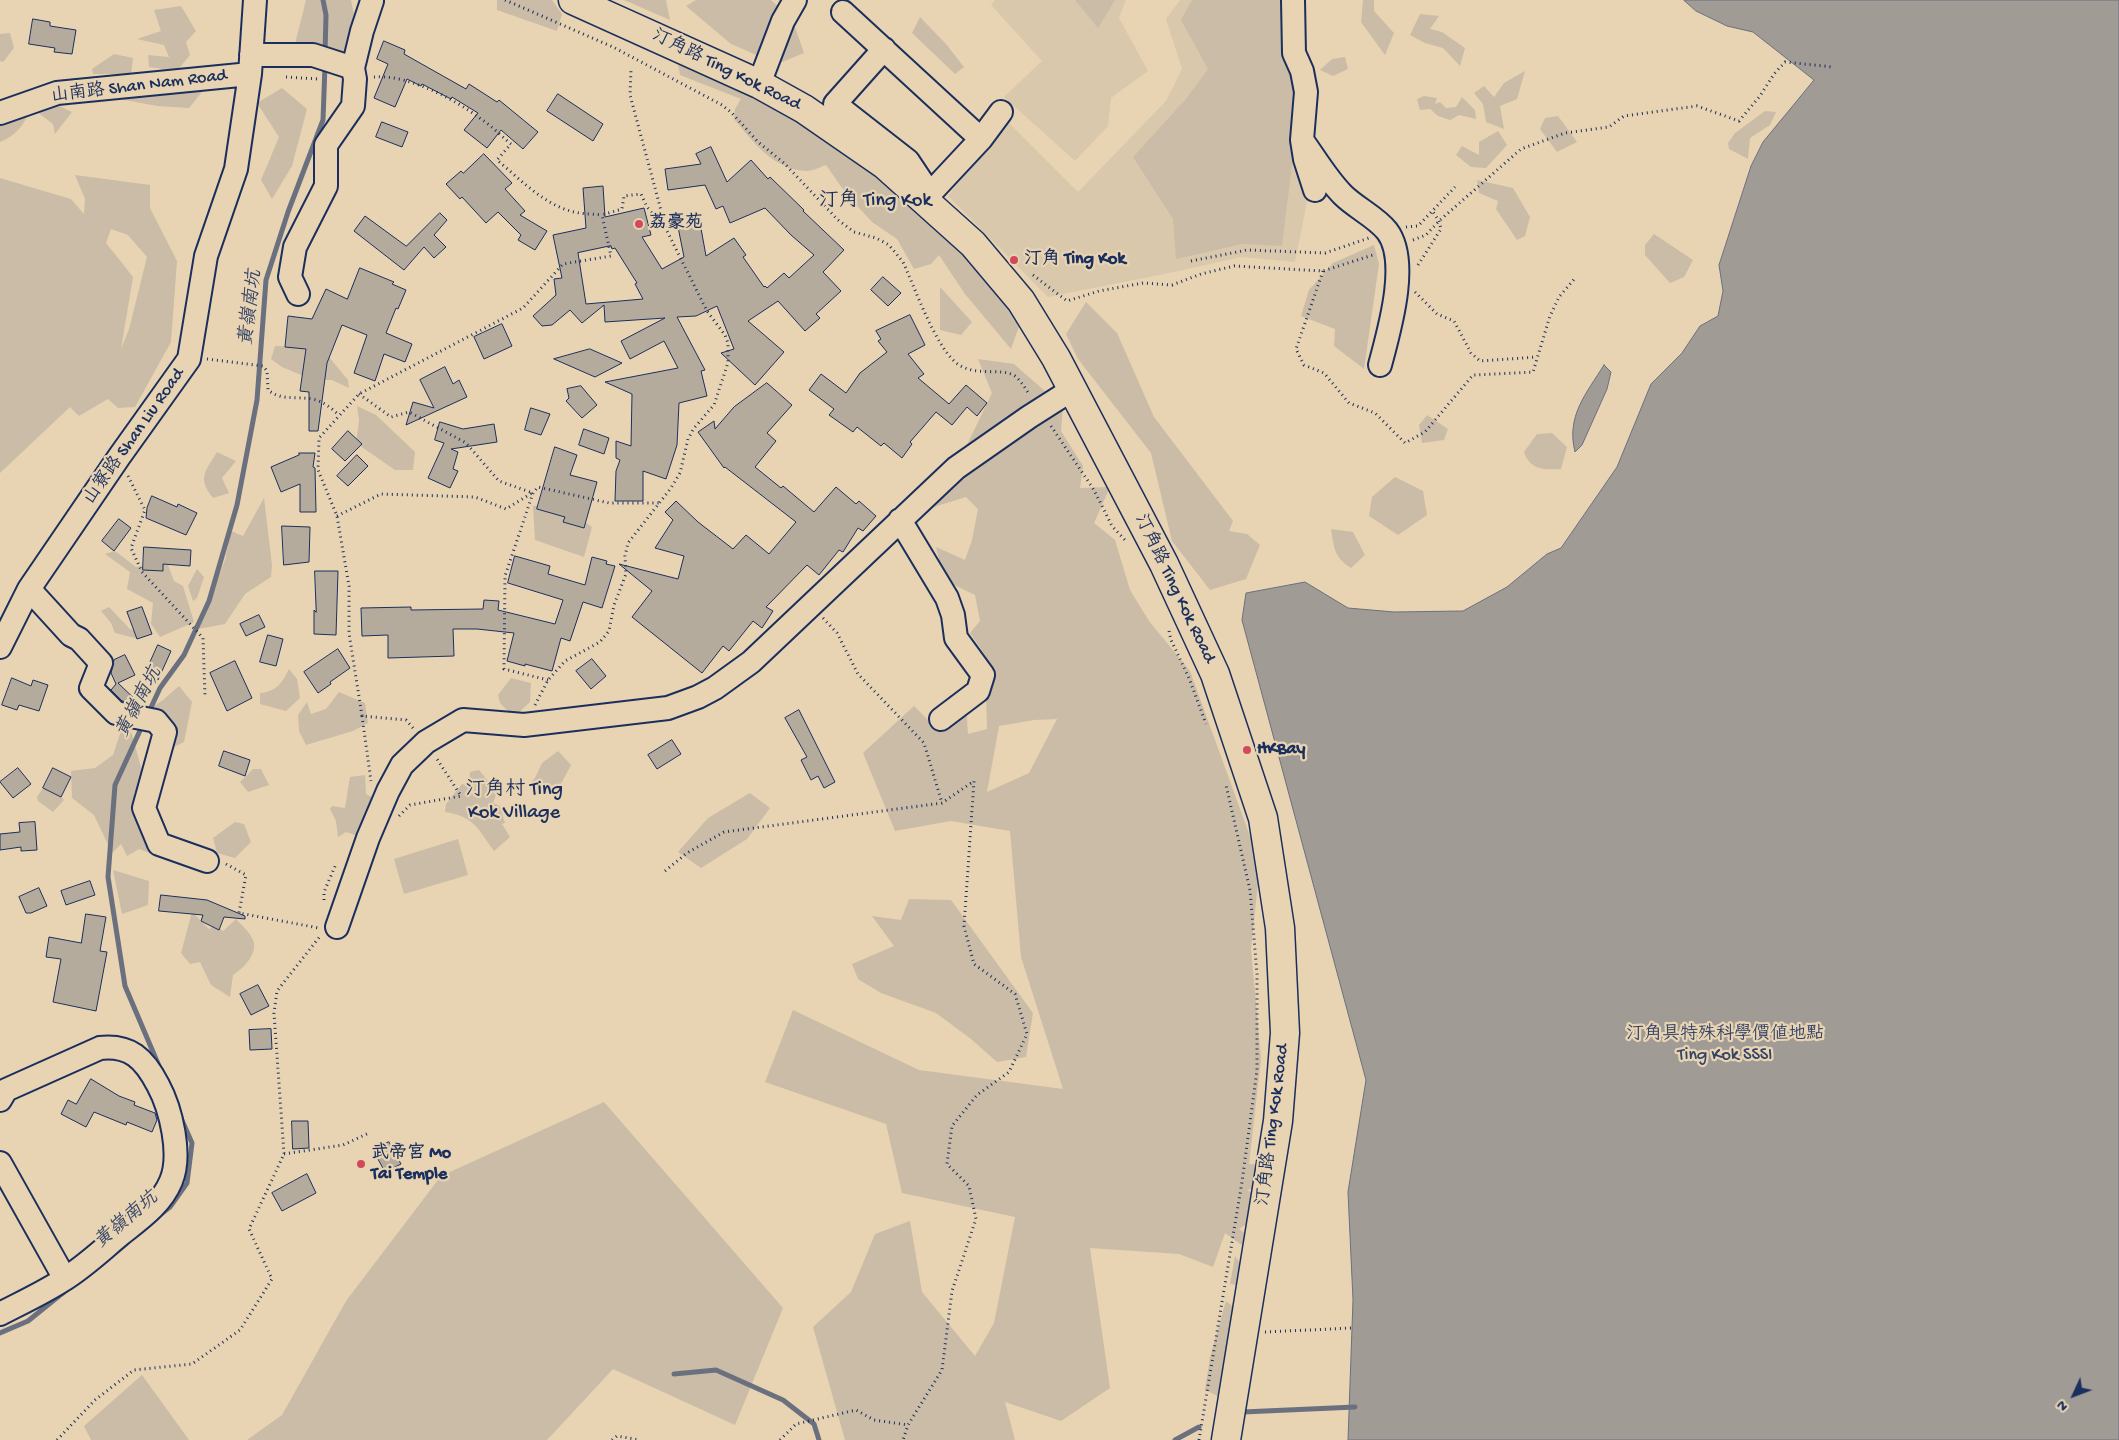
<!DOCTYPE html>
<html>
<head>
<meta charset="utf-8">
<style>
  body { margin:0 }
  #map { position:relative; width:2119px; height:1440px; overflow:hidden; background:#e8d4b2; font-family:"Gochi Hand",sans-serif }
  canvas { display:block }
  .north { position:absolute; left:2049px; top:1370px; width:50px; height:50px; -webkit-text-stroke:4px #e8d4b2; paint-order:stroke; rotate:227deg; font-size:14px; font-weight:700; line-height:20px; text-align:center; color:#1b2f5e }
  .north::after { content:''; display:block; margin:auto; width:18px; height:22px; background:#1b2f5e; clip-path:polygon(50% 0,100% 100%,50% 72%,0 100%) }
</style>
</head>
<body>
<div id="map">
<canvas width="2119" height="1440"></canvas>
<div class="north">N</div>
</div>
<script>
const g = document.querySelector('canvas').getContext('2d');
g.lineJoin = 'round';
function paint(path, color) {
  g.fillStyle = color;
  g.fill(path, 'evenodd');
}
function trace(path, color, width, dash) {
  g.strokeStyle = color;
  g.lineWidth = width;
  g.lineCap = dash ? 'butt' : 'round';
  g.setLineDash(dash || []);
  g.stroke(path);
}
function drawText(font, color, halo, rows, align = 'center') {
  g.font = font + ' "Gochi Hand","LXGW WenKai TC",sans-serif';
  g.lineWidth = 4.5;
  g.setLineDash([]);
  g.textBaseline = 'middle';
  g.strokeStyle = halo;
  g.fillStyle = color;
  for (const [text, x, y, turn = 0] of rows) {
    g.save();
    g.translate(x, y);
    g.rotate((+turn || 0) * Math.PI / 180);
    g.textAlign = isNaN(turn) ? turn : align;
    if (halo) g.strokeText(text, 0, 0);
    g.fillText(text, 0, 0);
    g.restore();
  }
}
paint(new Path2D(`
  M995,0H1126L1119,18L1148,71L1111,98L1108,126L1075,161L1004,97L1042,61L991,5Z
  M1180,0H1299L1308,197L1295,262L1241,257L1179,271L1048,297L948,196L1007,121L1078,192L1166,101L1182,69L1166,19Z`), '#d9c8ac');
paint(new Path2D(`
  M306,0H351L354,15L346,60L294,48Z
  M497,0H552L562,14L557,31L497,10Z
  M624,0H666L670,20Z
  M696,0H771L793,21L804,53L777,64L731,44L686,6Z
  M1075,0H1115L1098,28Z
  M1192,0H1284L1301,90L1282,246L1242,244L1176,259L1173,219L1133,157L1186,99L1208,69L1181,20Z
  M1363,0H1374V11L1394,33L1385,55L1361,22Z
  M181,6L196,31L186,42L190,55L177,71L149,67L148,55L169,57L164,45L137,39L161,31L154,10Z
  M1420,14L1439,16L1430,29L1442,32L1465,48L1460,66L1443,48L1425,43L1410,35Z
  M920,17L946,44L964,67L955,74L912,33Z
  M10,33L14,48L3,62L0,61V34Z
  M114,54L133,58L131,74H93L92,69Z
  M1345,57L1348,69L1333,76L1320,70L1332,59Z
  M677,59L761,93L920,204L1022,318L1011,349L965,294L939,255L931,264L914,269L897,239L872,222L847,195L826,165C820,167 813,171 807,171C774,170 754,143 734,119L735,109L741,99L680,75Z
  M1525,71L1517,99L1500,106L1504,129L1486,122L1483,104L1474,93L1484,86L1494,97L1504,83Z
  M206,87L189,108L157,106L114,98Z
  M282,88L307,109L292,166L272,199L261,180L279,137L257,103Z
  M1424,96L1437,98L1435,104L1440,102L1446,108L1456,107L1462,97L1475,110L1476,119L1459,115L1450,120L1438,116L1430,109L1420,110L1417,99Z
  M49,101L72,112L55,134L53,124L36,111Z
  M31,110C23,125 16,136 0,142V112Z
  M1765,111L1776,112L1770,125L1750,138L1748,159L1729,149L1728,143L1735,133Z
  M1558,116L1577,142L1557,152L1540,129L1545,118Z
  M1498,131L1507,145L1486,168L1471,167L1456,155L1462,146L1479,155V142Z
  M75,175L150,185V208L177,261L171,342L135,407L118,408L108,399L79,416L70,407L0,473V178L71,199L84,214L85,199ZM111,229L128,235L147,257L129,329L121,349L133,277L106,243Z
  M1477,180L1513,188L1530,217L1525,236L1517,240L1496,209L1498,201L1479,193Z
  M1654,234L1693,260L1684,277L1670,283L1645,255V245Z
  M1374,245L1379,264L1364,369L1334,346L1335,329L1301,316L1309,290L1333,263Z
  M940,287L972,322L961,335L940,330Z
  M1086,302L1117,333L1154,417L1233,521L1229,531L1247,534L1260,545L1246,579L1210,590L1172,541L1151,453L1078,359L1066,334Z
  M275,346L300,347L324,351L348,380L349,388L332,380H313L282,367L271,359Z
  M978,359L1014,364L1063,407L1061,431L1083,466L1080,488L1110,487L1094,523L1115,540L1130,590L1149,621L1190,671L1260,864L1251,949L1261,1059L1249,1164L1264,1165L1259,1187L1247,1190L1259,1198L1253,1220L1239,1229L1253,1239L1247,1249L1225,1233L1213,1267L1179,1254L1090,1248L1110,1388L1061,1421L1005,1402L1015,1440H845L813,1327L851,1292L875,1234L910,1221L922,1292L975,1356L994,1323L1015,1217L902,1193L886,1124L765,1082L793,1010L919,1070L1063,1089L1021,957L1010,831L951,821L895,831L863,753L914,706L934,726L950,695L966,706L968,734L987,729L985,655L970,633L980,621L975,595L944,580L936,547L965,560L972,540L978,509L966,497L924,510L964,451L992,393ZM1057,719L1029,773L987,792L999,726L1034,720Z
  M357,406L376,415L415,452L413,470H395L356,443L359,421Z
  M1427,415L1448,429L1444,440L1422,443L1419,425Z
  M1552,433L1567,447L1561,469C1544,470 1530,470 1524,452L1537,434Z
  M217,452L236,461L222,478L229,493L213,498C197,478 205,472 217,452Z
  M1395,477L1423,491L1427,515L1398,535L1369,516L1372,497Z
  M264,498L272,565L271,577L245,594L225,624L198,629L225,560L231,531L243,536Z
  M560,504L592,527L584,557L535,540L533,506Z
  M1331,529L1353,532L1365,555L1351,568C1334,557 1334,548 1331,529Z
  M115,551L136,567L148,565L165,557L174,581L183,586L194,622L160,637L151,624L153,603L127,589L130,572L105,554Z
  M197,569L204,577L197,598L193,601L188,586Z
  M109,607L130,629L144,633L139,639L115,633L111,623L101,611Z
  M289,669L297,679L300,698L286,711L260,704V693C276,692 282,683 289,669Z
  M511,678L531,683L530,702L514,717L500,703L498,695Z
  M179,686L192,702L184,742L168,750L149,732L138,726L143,713L163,700Z
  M339,692L365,703L368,723L353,731L306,745L299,731L298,715L307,702L311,714L326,709Z
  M123,725L131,731L145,782L134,793V814L147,828L165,823L166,836L152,854L139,849L127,856L121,844L112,853L94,815L72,798L71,771L95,768L113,755Z
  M558,751L571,765L554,797L543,788L529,784L535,778L542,763Z
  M253,769H261L269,785L248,792L240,782Z
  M479,770L497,792L493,803L500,806L505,823L502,824L510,837L494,851C478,829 474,816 445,812L446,804L462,784L469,786L470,772Z
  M365,775L366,794L377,800L364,838L346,832L338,837L336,821L330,809L332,806L345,808L350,777Z
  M53,787L64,800L53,812L38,801L37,797L43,788Z
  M750,793L770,808L747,839L701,868L678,852L708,818Z
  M235,822L244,824L251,842L235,858L217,853L213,838Z
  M458,839L468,875L404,894L394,859Z
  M113,870L149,881L148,905L122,914Z
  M909,899L951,900L1033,1013L1026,1057L997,1062L971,1039L936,1013L881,993L858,979L852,964L894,946L872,916L901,920Z
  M192,912L209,929L215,925L223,931L236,919C241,925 249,931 252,938C260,952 244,968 233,975L230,997L211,985L200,962L190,964L181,953Z
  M604,1102L783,1308L735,1425L613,1369L547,1440H247L282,1415L346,1301L441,1176Z
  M1235,1256L1244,1269L1240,1285L1230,1284Z
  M1226,1301L1240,1312L1227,1386L1218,1396L1205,1390L1210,1357Z
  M142,1375L189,1440H91L84,1426Z`), '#cabca6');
const water = new Path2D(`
  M1684,0H2119V1440H1348L1353,1300L1348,1192L1366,1080L1242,620L1246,593L1305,582L1348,608L1394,612L1463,611L1507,587L1547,554L1561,548L1617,467L1651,384L1682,353L1700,326L1718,316L1723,291L1719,265L1751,166L1763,142L1814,80L1753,32L1727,26L1696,11Z
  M1604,365L1611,372L1607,389L1582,445L1575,452C1566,416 1586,394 1604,365Z`);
paint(water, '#a19b95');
trace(water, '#6b707f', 1);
trace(new Path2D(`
  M323,0L326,15L325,54
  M148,714L160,688L184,655L209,601L237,505L257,400L266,280L288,212L323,120L325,65
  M143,724L115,785L108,877L125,986L159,1066
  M161,1214L170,1207L187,1183L192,1143L181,1118
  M0,1333L28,1321L64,1292
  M674,1374L716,1370L783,1400L814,1424L819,1440
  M1243,1412L1355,1407
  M1175,1440L1199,1427`), '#6b707f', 5);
const building = new Path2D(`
  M33,19L50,22V26L76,30L72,54L54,52L55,48L29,44Z
  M384,41L405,50L404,54L466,89L469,84L497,102L499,100L538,132L523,149L501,130L487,148L464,130L478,113L452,97L451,99L422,84L421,86L407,79L395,107L374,98L388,64L377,59Z
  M558,94L603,124L593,141L547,111Z
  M382,122L408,132L402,147L376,137Z
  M711,147L727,182L751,160L768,179L770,177L804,210L803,211L844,250L823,272L841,291L816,314L820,318L805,331L778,301L748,321L784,352L755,385L721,353L734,349L717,306L696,316L677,317L705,370L701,371L707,396L679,403L677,445L666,479L643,471V501H615L616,471L620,460L616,458V441L631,446L632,394L605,382L678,368L664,341L630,359L621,341L665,318L605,322L604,305L582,323L570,310L552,325L542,326L533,316L556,295L554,279L562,278L553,235L586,228L583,188L603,186L605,217L644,208L651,235L642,237L662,269L684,257L678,227L700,223L706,256L734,238L746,255L743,257L764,287L765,286L767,288L784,273L789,278L814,255L791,235L765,208L730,223L723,206L716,209L705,185L668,190L665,169L701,164L696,154ZM611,246L612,249L615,248L637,283L635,284L643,299L586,304L578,253Z
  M484,154L512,183L505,189L525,211L520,215L547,231L535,250L518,240L521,235L498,212L486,223L462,197L460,199L446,184L461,171L463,173Z
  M440,213L447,220L434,235L446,247L434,258L424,247L404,270L354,231L365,216L406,246Z
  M360,268L394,282L392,284L406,290L398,309L396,308L386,333L412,344L405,362L384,354L375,381L354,373L367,335L342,325L327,363L318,431H309V392L300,391L306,349L285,347L288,316L312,319L326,289L347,299Z
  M883,277L901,293L888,306L871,290Z
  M910,315L925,345L908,354L924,374L918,378L949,404L966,385L987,403L977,416L967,407L952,425L936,412L910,442L912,444L902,458L884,443L881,446L857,427L853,432L829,415L834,409L809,390L821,374L846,393L860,373L887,352L878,341L881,339L876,331Z
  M502,324L512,346L484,359L474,337Z
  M590,349L622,363L595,377L554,359Z
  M445,367L453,384L459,380L467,397L406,425L413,402L434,408L420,380Z
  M767,383L792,405L767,433L776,441L755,467L781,488L783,486L814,512L836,487L856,504L859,501L876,516L863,531L858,528L843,552L839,550L819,575L807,565L766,607L773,611L762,628L753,621L729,651L723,646L702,673L632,617L652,591L619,564L678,579L684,556L655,548L673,520L665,512L676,501L698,522L733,549L746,535L769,554L796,522L725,467L724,468L698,432L714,421L715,429L734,407Z
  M581,386L597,405L582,418L566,401L569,398L567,389Z
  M531,408L550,414L541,435L525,430Z
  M440,422L463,429L494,424L497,442L451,449L458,452L453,469L458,471L450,488L428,478L444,443L435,440Z
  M584,429L609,438L604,454L579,445Z
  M348,431L362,444L345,461L332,449Z
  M555,447L577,455L570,475L597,482L584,528L563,522L565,517L537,509Z
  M299,453H315L313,467L315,468L316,512H300V484L281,492L271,467L299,455Z
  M357,455L368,466L348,486L337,476Z
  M152,496L177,507L178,504L197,513L186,535L146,518L147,508Z
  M119,519L131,528L114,551L102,541Z
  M282,526L310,527L309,562L284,565Z
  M144,547L191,550L190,566L163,564V571L143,570Z
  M515,556L550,566L548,574L585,585L592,557L607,561L606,564L615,566L602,608L583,602L570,641L561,638L552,671L525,664V666L507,661L514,633L477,629H453L454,656L388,658V635L362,636L361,608L411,607V610L483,609L484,600L499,601L498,610L555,624L563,600L508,583Z
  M315,571H338L336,635L314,634V610L316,612Z
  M142,607L152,634L137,639L127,612Z
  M259,615L265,627L246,636L240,624Z
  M268,635L283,639L276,666L260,662Z
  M158,645L171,651L158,680L145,674Z
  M338,649L350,668L330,682L331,684L318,693L304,672Z
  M125,655L135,675L118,683L140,704L122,701L111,690L116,684L111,673L114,660Z
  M592,659L606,676L591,689L576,671Z
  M235,661L252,698L227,711L210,673Z
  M12,678L31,686L33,680L48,685L39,711L19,705L17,710L2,705Z
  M799,710L835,782L824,788L818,776L811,780L801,760L807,757L785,718Z
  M672,740L681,754L657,769L648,755Z
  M224,751L250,760L245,776L219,766Z
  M18,768L31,784L13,798L0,782Z
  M53,768L71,777L61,797L43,788Z
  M35,822L37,850L21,851V847L0,850V834L20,832L19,823Z
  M90,881L95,895L66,905L61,891Z
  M39,888L47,906L31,913H26L19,897Z
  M161,895L207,900L245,916V919L224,917L219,930L201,921L203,915L159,911Z
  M86,914L106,917L100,951L107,952L96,1011L53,1002L61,959L46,957L49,937L81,943Z
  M258,985L269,1006L251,1015L240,994Z
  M271,1029L272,1049L250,1050L249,1030Z
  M91,1079L119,1096L135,1102L134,1105L155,1113L157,1120L152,1132L127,1122L126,1125L94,1112L86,1127L61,1114L68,1100L76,1104Z
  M292,1121H308L309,1148L293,1149Z
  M389,1142L401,1164L385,1172L373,1150Z
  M307,1174L316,1193L282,1211L272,1193Z`);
paint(building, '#b5ab9d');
trace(building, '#1b2f5e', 1);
const minor = new Path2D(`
  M1293,0L1294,53L1302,71L1306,92L1302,140L1305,159L1315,190
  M843,12L981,139
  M884,49L835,104L908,161L930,194
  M251,55H313L353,68
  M759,84L783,21L795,0
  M0,113L57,93L250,74
  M1302,140C1315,158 1327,179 1343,195C1356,208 1376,217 1387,231C1410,261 1389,331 1380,365
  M925,199L981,139L1001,112
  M298,294L290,277L295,247L326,186V145L353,106L355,79L353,68L362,31L372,1
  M900,520L947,598L953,615L956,638L983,675L978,691L941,719
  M29,589L71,635L79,639L101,663L91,688L116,713L156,721L165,732L144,808L159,844L207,861
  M0,647L29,589L119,457L189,359L206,256L236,169L250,74L255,0
  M337,927L368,838L388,791L402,765L426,742L463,720L524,725L668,708L698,697L715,688L751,662L956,468L1029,417L1073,389
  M0,1100L6,1090L100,1048C130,1045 144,1058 158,1085C171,1109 182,1155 171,1181C161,1205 140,1219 120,1235C102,1250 83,1268 63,1280C43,1293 21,1303 0,1314
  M0,1163L65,1279`);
const major = new Path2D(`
  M573,0L759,84L804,109L885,165L973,244L1021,301L1056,358L1164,564L1215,674L1263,818L1280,928L1285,1033L1278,1121L1226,1440`);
trace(minor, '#1b2f5e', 26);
trace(major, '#1b2f5e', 31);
trace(new Path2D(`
  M505,0L613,47L722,105L732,113L758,142L784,163L838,220L854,232L876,238L889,245L903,262C915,288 937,351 959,365C979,377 1001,367 1015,376C1021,381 1025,388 1029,394
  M286,77L318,79
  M374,77C406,74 455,99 481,119C492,126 501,136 511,144L497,160C520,179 544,205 574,212C583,214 593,214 602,215
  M1406,227L1418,226L1455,187
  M1413,240L1426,235L1439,221L1521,149L1565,133L1609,127L1624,116L1697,106L1739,121L1760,96L1774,74L1785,62L1833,67
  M1191,261L1247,250L1325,253L1369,238
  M1418,265L1441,229L1439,221L1433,212
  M1323,271L1296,349L1304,365L1324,373L1349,403L1375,413L1405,443L1425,432L1473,375L1533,372L1550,316L1559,297L1576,277
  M1033,275L1067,301L1099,291L1143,283L1172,285L1201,274L1234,266L1323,271L1376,254
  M1415,292L1437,314L1454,321L1471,353L1480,361L1537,357
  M207,359L263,366L267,371L268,390C282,401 296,396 312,399C323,401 331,408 339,415
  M359,394L391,417L409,412L466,443L499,481L533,493
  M1051,426L1094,490L1112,526L1125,540
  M128,476L145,510L131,548L142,572L203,638L205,696
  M337,516L381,494L475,497L506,509L532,493
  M823,618L837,633L858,674L924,743L942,803
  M1169,631L1171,640L1189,678L1206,724
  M548,680L504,669L505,576L533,493L538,487L609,503H660
  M535,705L548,680L565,661L600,642L609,631L614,605L626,574L625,556L628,543L671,488L680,473L688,439L694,428L714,405L728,363V343L725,335L707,311L666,229L630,95L631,69
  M362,716L371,781
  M413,728L406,720L362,716L349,633V586L337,516L318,470L319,438L359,394L523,308L563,264L611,256L602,215L622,209L624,196L641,194L647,207L666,229
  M399,816L410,805L461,796L437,759
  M226,864L246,875L239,913L319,928
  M665,871L687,853L724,832L942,803L974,781L964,926L974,964L1015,994L1027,1034L1009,1072L977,1095L952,1126L947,1164L969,1186L976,1219L952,1291L942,1370L908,1425L903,1440
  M324,900V892L336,864
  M284,1154L343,1145L369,1133
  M1265,1332L1352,1328
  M57,1440L95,1400L134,1370L192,1364L240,1330L272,1279L249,1229L284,1154L274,1013L277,991L321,935
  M612,1440L617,1436L640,1440
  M780,1440L796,1424L856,1410L874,1420L908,1425
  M1199,1440L1242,1182L1257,1070V974L1250,890L1226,785`), '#1b2f5e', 3, [1, 4]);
trace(minor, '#e8d4b2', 22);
trace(major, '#e8d4b2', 28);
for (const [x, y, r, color] of [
  [639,224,5,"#d1495b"],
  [1014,260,5,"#d1495b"],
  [1247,750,5,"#d1495b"],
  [361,1164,5,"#d1495b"]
]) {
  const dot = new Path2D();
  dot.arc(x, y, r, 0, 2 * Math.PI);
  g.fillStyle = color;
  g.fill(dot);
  trace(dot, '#e8d4b2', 2);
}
drawText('18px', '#1b2f5e', '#e8d4b2', [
  ["汀角路 Ting Kok Road",726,71,26],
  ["山南路 Shan Nam Road",139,87,-7],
  ["山寮路 Shan Liu Road",135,437,-55],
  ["汀角路 Ting Kok Road",1174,589,64],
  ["汀角路 Ting Kok Road",1274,1125,-83]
]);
drawText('bold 18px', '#1b2f5e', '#e8d4b2', [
  ["荔豪苑",649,224],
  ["汀角 Ting Kok",1024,260],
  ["HKBay",1257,750],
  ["武帝宮 Mo",371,1154],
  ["Tai Temple",371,1175]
], 'left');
drawText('18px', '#354469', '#e8d4b2', [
  ["汀角具特殊科學價值地點",1725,1035],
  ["Ting Kok SSSI",1725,1056]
]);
drawText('italic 19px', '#364569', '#e8d4b2', [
  ["黃嶺南坑",252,308,-83],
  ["黃嶺南坑",140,703,-62],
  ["黃嶺南坑",127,1221,-40]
]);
drawText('20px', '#1b2f5e', '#e8d4b2', [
  ["汀角 Ting Kok",875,202],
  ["汀角村 Ting",514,791],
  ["Kok Village",514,814]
]);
</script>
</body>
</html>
